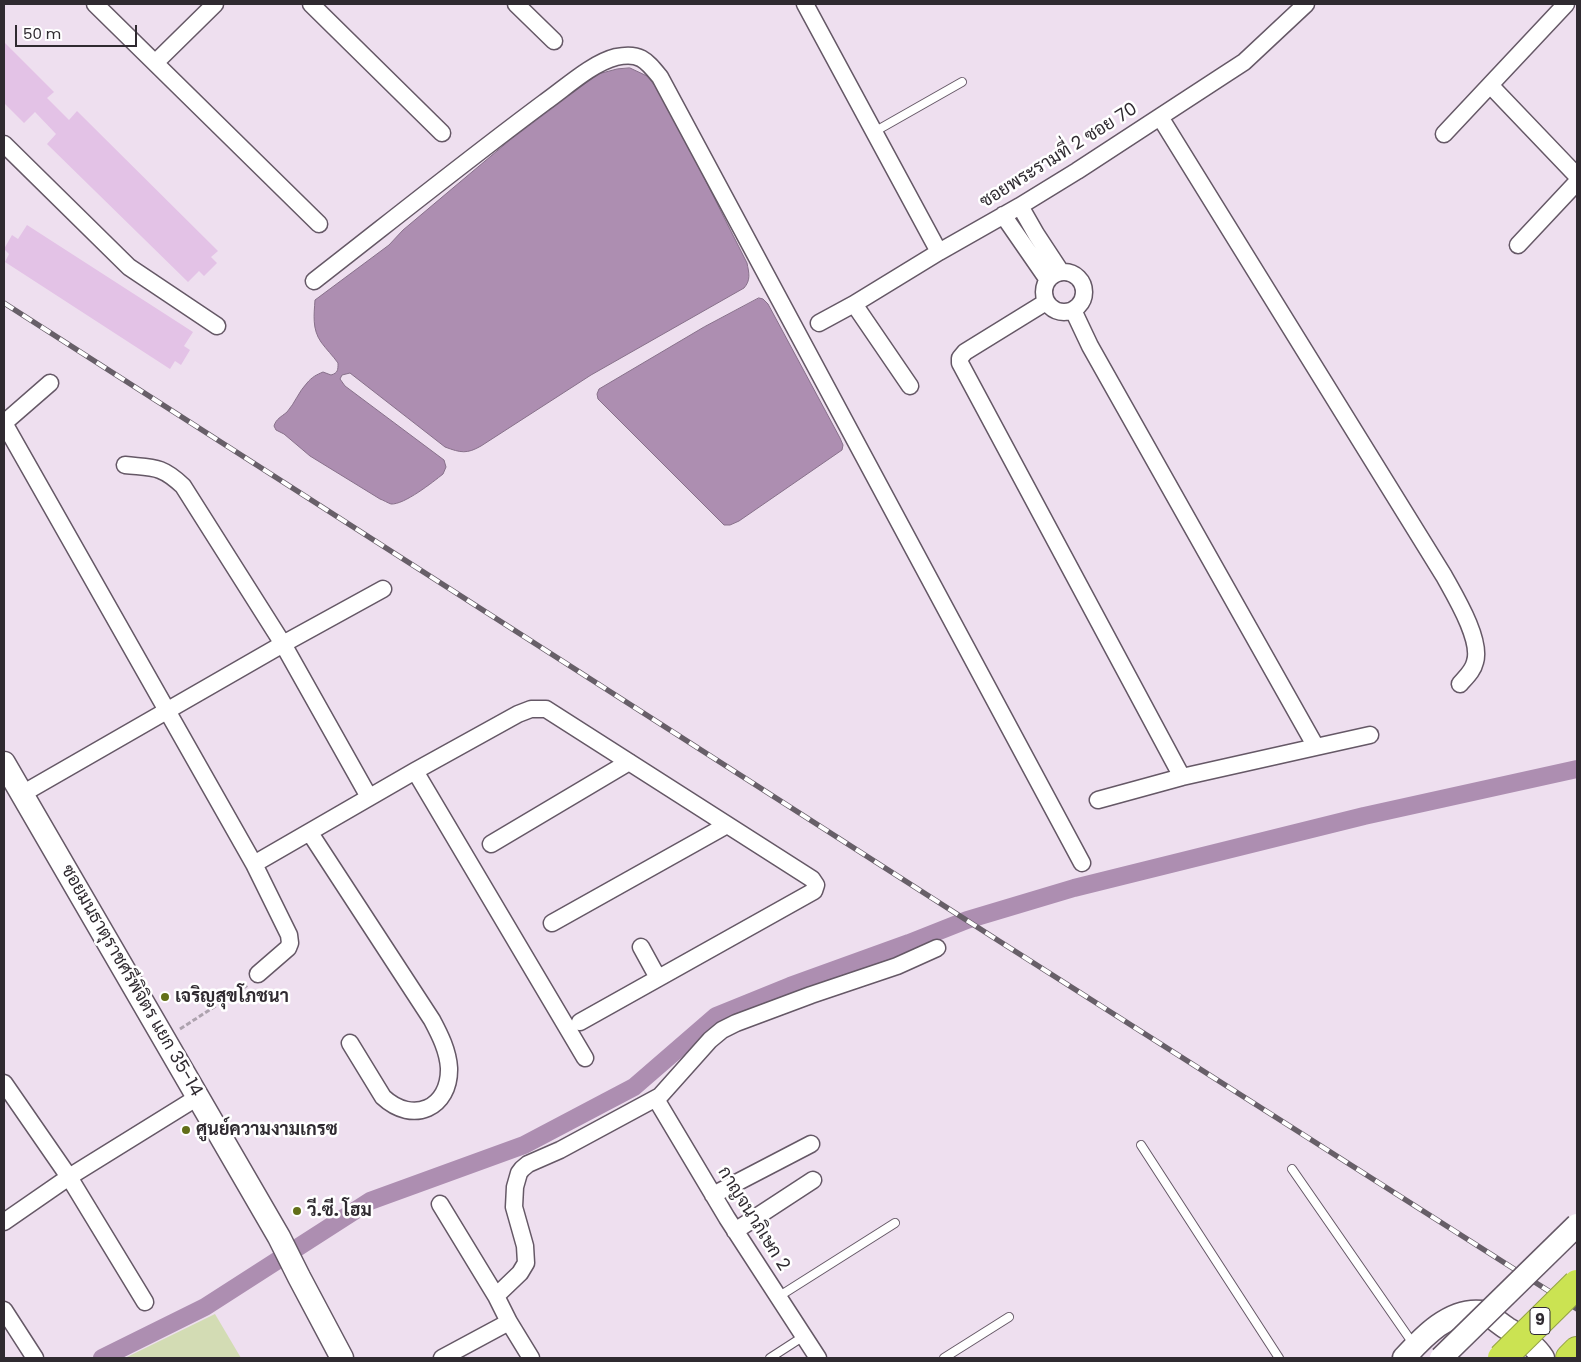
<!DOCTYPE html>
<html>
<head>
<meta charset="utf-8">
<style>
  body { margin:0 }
  #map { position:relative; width:1581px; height:1362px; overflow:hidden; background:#eedfef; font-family:Poppins,sans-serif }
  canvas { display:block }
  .frame { position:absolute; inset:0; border:5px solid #2f2a30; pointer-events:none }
  .scale { position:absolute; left:15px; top:25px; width:122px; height:22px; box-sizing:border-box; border:2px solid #2f2a30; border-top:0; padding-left:6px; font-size:15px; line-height:18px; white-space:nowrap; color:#2f2a30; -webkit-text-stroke:4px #fff; paint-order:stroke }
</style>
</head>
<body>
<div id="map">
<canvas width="1581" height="1362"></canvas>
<div class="frame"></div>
<div class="scale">50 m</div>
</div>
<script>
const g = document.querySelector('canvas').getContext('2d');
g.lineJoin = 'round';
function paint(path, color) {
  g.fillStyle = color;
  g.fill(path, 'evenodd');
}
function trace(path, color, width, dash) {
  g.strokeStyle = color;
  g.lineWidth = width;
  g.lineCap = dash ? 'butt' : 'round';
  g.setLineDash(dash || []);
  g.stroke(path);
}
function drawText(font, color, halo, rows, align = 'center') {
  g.font = font + ' Poppins,Sarabun,sans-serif';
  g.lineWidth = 5;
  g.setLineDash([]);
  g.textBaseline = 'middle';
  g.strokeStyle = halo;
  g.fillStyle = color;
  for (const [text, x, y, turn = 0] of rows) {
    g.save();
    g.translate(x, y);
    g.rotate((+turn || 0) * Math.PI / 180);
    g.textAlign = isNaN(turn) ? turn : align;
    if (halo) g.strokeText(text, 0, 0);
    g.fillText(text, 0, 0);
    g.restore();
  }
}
paint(new Path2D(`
  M215,1314L241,1358H125Z`), '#d3dcb4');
const water = new Path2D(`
  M630,68L647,76L663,96L747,263C749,273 751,280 744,288L591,375L481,446C467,454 461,453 445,447L350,373L342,375L340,379L345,386L444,460L446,467L443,474C433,482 404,505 391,504C388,503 383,500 380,499L310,456L284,434L276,430L274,426C276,419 281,417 287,412C295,403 299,391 307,383C312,377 316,375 323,372L331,375C338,373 338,370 338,363C333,356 326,349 321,342C312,329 314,315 315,300L389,245L403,230L510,140L598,74L617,69Z
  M759,298L763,299L768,304L840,438L843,445L842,450L739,521L730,525H724L598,399L597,394L599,389L704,327Z`);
paint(water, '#ad8eb1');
trace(water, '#87708a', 1);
trace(new Path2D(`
  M102,1358L205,1307L370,1201L524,1145L634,1087L716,1016L790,986L909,943L967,920L1074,888L1364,816L1577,769`), '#ad8eb1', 18);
paint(new Path2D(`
  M4,42L54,92L47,98L69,120L77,111L218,251L211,257L217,263L204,276L199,271L188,282L47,144L56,134L35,112L24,123L4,103Z
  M27,225L193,332L184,346L190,350L181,365L175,361L170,369L5,262L9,254L4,249L12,235L18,239Z`), '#e3c2e6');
const lane = new Path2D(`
  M874,132L962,82
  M1141,1145L1279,1358
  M1292,1169L1414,1345
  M778,1297L895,1223
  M770,1358L804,1336
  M944,1358L1009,1317`);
const street = new Path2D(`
  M95,4L319,224
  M311,4L442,133
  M516,4L554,41
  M805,4L939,252
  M156,62L215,4
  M1490,85L1577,176
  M1160,117L1444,576C1455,596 1482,640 1475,662C1473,671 1466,677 1460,684
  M1444,134L1566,4
  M4,144L129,267L217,326
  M1020,206L1036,234L1061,272
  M1003,215L1048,280
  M1518,245L1577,182
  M1044 292a20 20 0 1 1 40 0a20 20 0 1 1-40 0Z
  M314,281C391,221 467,160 545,102C565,88 592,63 616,57C640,52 646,60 660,77L1082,863
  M1046,302L965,352L960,358V363L1182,777L1316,747L1090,346L1073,310
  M854,304L910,386
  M819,323L854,304L939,252L1020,206L1077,171L1224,75L1244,62L1306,4
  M4,423L254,864L289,935L290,943L288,948L258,974
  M4,423L50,383
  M125,465C153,468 161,465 183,486L283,644L369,797
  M1316,747L1370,735
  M415,771L585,1058
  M22,794L283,644L383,589
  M1098,800L1182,777
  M310,833L432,1020C440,1035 448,1051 449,1068C450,1108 413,1125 383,1097L350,1043
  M491,844L629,762
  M254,864L415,771L518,714L531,709H546L812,879L816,885L814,891L580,1022
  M552,923L727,825
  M641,947L658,978
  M4,1083L69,1177L145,1302
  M656,1099L727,1218L818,1358
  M713,1195L811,1144
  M440,1204L496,1296L509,1322L531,1358
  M4,1222L69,1177L198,1097
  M735,1231L813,1180
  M496,1296L520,1273L526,1263L525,1246L514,1207L515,1187L519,1173L522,1169L528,1164L560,1150L660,1096L710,1040L722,1030L736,1023L811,995L897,966L937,948
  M4,1310L35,1358
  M442,1358L509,1322`);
const secondary = new Path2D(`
  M4,763L279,1237L299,1277L342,1358
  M1404,1358C1423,1337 1450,1308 1482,1312C1488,1313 1501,1325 1508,1329C1522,1338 1534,1344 1543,1358`);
const highway = new Path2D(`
  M1570,1358L1577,1351`);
trace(lane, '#655866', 10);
trace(street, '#655866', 19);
trace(secondary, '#655866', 25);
trace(highway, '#94a246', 30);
trace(new Path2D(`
  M180,1029L248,985`), '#ada2ae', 3, [5, 2.5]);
trace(lane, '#fff', 8);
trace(street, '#fff', 16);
trace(secondary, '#fff', 22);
trace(highway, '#cbe352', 28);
const rail = new Path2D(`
  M4,303L999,941L1577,1309`);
trace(rail, '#675f68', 5.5);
trace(rail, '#fff', 4, [11]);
const secondaryBridge = new Path2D(`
  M1441,1358L1577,1225`);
const highwayBridge = new Path2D(`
  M1502,1358L1577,1284`);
trace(secondaryBridge, '#655866', 25, []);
trace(highwayBridge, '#94a246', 30, []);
trace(secondaryBridge, '#fff', 22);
trace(highwayBridge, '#cbe352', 28);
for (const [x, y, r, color] of [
  [165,997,5,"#626e18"],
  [186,1130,5,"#626e18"],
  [297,1211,5,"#626e18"]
]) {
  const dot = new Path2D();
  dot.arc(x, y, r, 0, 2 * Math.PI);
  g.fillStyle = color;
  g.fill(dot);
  trace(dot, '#fff', 2);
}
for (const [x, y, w] of [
  [1540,1321,20]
]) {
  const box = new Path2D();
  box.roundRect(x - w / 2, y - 13.5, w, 27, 4);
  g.fillStyle = '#fff';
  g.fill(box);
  trace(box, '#2f2a30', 1);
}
drawText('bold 16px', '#2f2a30', null, [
  ["9",1540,1321]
]);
drawText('18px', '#2f2a30', '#fff', [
  ["ซอยพระรามที่ 2 ซอย 70",1059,156,-32],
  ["ซอยมนธาตุราชศรีพิจิตร แยก 35-14",131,981,60],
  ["กาญจนาภิเษก 2",753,1219,58]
]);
drawText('bold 18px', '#2f2a30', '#fff', [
  ["เจริญสุขโภชนา",175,997],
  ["ศูนย์ความงามเกรซ",196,1130],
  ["วี.ซี. โฮม",307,1211]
], 'left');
</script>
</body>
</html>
